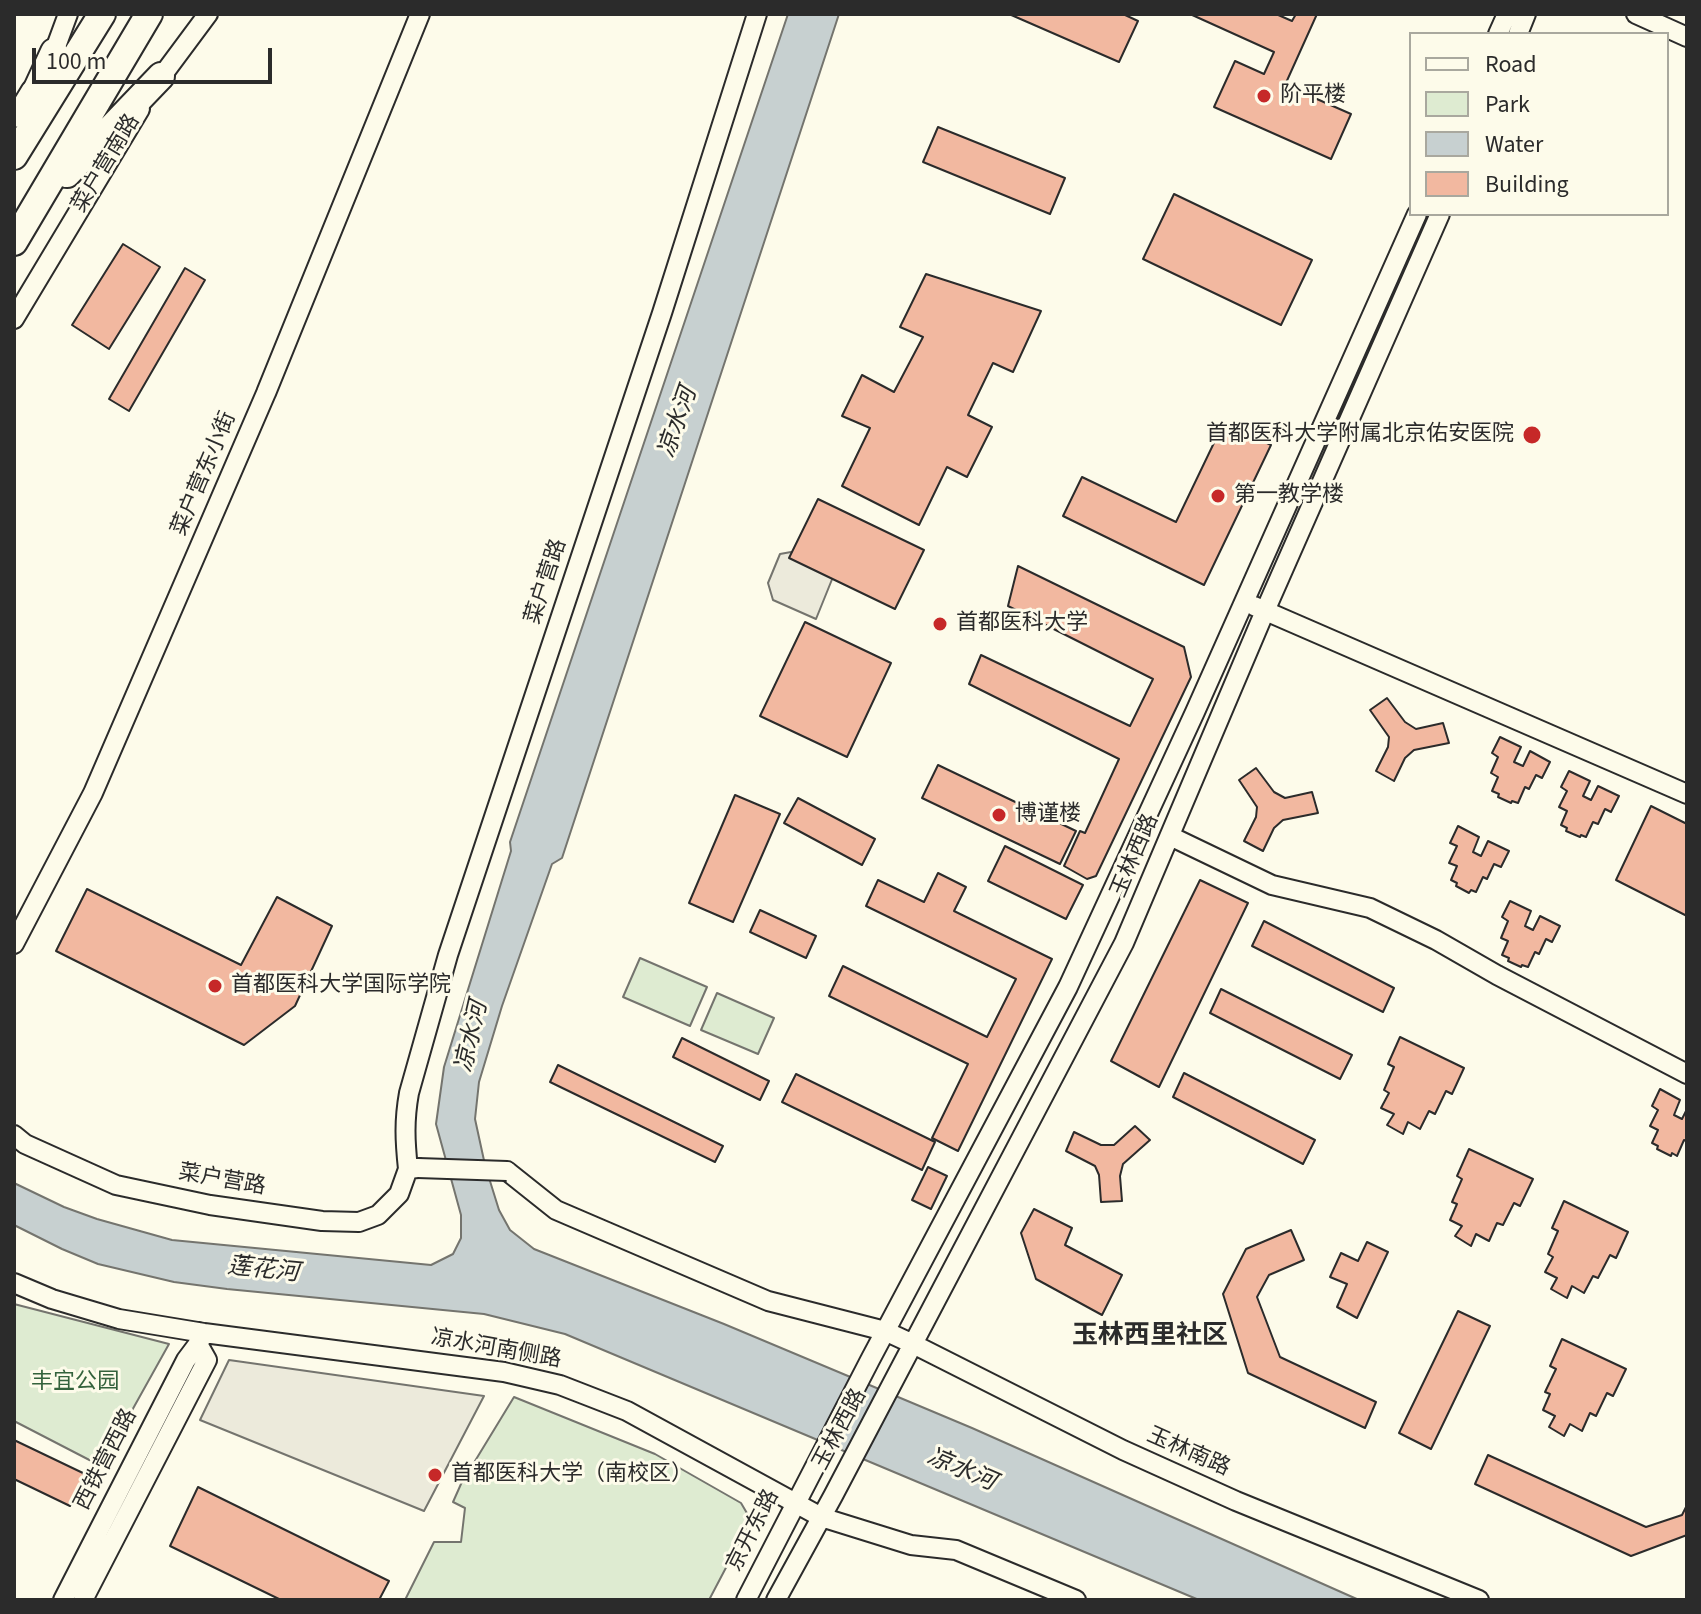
<!DOCTYPE html>
<html>
<head>
<meta charset="utf-8">
<style>
  body { margin:0 }
  #map { position:relative; width:1701px; height:1614px; overflow:hidden; background:#fdfbea; font-family:"Source Sans 3",sans-serif }
  canvas { display:block }
  .frame { position:absolute; inset:0; border:16px solid #2b2b2b; pointer-events:none }
  .legend { position:absolute; left:1409px; top:32px; width:260px; height:184px; box-sizing:border-box; background:#fdfbea; border:2px solid #a9a89e; margin:0; padding:10px 14px; list-style:none; font-size:24px; color:#2b2b2b }
  .legend li { display:flex; align-items:center; gap:16px; height:40px }
  .legend b { width:40px; border:2px solid #a9a89e }
  .scale { position:absolute; left:32px; top:48px; width:240px; height:36px; box-sizing:border-box; border:4px solid #2b2b2b; border-top:0; padding-left:10px; font-size:24px; line-height:28px; white-space:nowrap; color:#2b2b2b; -webkit-text-stroke:6px #fdfbea; paint-order:stroke }
</style>
</head>
<body>
<div id="map">
<canvas width="1701" height="1614"></canvas>
<div class="frame"></div>
<ul class="legend">
<li><b style="height:10px;background:#fdfbea"></b>Road</li>
<li><b style="height:22px;background:#deebd1"></b>Park</li>
<li><b style="height:22px;background:#c7d0d0"></b>Water</li>
<li><b style="height:22px;background:#f2b8a0"></b>Building</li>
</ul>
<div class="scale">100 m</div>
</div>
<script>
const g = document.querySelector('canvas').getContext('2d');
g.lineJoin = 'round';
function paint(path, color) {
  g.fillStyle = color;
  g.fill(path, 'evenodd');
}
function trace(path, color, width, dash) {
  g.strokeStyle = color;
  g.lineWidth = width;
  g.lineCap = dash ? 'butt' : 'round';
  g.setLineDash(dash || []);
  g.stroke(path);
}
function drawText(font, color, halo, rows, align = 'center') {
  g.font = font + ' "Source Sans 3","Noto Sans SC",sans-serif';
  g.lineWidth = 6;
  g.setLineDash([]);
  g.textBaseline = 'middle';
  g.strokeStyle = halo;
  g.fillStyle = color;
  for (const [text, x, y, turn = 0] of rows) {
    g.save();
    g.translate(x, y);
    g.rotate((+turn || 0) * Math.PI / 180);
    g.textAlign = isNaN(turn) ? turn : align;
    if (halo) g.strokeText(text, 0, 0);
    g.fillText(text, 0, 0);
    g.restore();
  }
}
const green = new Path2D(`
  M640,958L707,987L690,1026L623,997Z
  M717,993L774,1018L758,1054L701,1030Z
  M14,1304L169,1344L101,1466L14,1421Z
  M514,1397L655,1454L741,1503L751,1520L709,1600H405L434,1542H461L465,1508L453,1502L461,1484Z`);
paint(green, '#deebd1');
trace(green, '#74746e', 2);
const parking = new Path2D(`
  M791,552L835,572L816,619L773,600L768,583L780,554Z
  M229,1360L484,1396L424,1511L200,1420Z`);
paint(parking, '#eceadb');
trace(parking, '#74746e', 2);
const water = new Path2D(`
  M788,14H839L562,858L552,864L502,1006L479,1082L475,1119L485,1165L499,1210L510,1230L534,1249L724,1324L972,1428L1359,1600H1199L565,1334L484,1314L227,1289L174,1282L98,1264L62,1249L14,1225V1183L64,1207L97,1219L172,1240L431,1265L453,1254L461,1238V1215L436,1124L444,1067L511,851L510,842Z`);
paint(water, '#c7d0d0');
trace(water, '#74746e', 2);
const building = new Path2D(`
  M1009,14H1123L1138,21L1119,62Z
  M1190,14H1276L1292,21L1296,14H1317L1285,85L1351,114L1331,159L1214,107L1235,61L1264,74L1274,52Z
  M938,127L1065,178L1050,214L923,162Z
  M1174,194L1312,260L1281,325L1143,259Z
  M123,244L160,267L109,349L72,325Z
  M185,268L205,280L129,411L109,399Z
  M926,274L1041,311L1013,372L993,363L968,415L992,427L967,477L947,467L919,525L842,486L870,428L842,416L862,375L894,392L923,337L900,327Z
  M1224,422L1271,445L1204,585L1063,516L1082,477L1176,522Z
  M818,499L924,550L895,609L789,558Z
  M1018,566L1184,647L1191,677L1096,876L1087,879L1064,866L1080,831L1085,833L1119,759L969,684L981,655L1130,726L1153,679L1008,606Z
  M805,622L891,663L847,757L760,716Z
  M1387,698L1405,722L1416,729L1443,723L1449,743L1414,750L1405,758L1394,781L1376,771L1388,747L1389,737L1370,710Z
  M1500,737L1521,747L1514,762L1523,766L1530,751L1550,762L1542,778L1536,775L1529,789L1525,787L1518,803L1512,801L1511,803L1498,797L1499,794L1492,791L1498,777L1491,773L1498,757L1492,753Z
  M938,765L1076,831L1060,864L922,798Z
  M1256,768L1274,792L1285,798L1312,792L1318,813L1283,820L1274,828L1263,851L1244,841L1256,817L1257,807L1239,780Z
  M1569,771L1590,781L1583,796L1591,800L1598,786L1619,796L1611,812L1605,809L1598,824L1593,822L1586,837L1581,835L1580,837L1566,831L1567,828L1561,825L1567,811L1559,807L1567,791L1561,787Z
  M735,795L780,814L733,922L689,903Z
  M798,798L875,839L862,865L784,823Z
  M1651,806L1687,824V916L1616,880Z
  M1458,826L1479,837L1473,852L1481,856L1488,841L1509,851L1501,867L1494,864L1487,879L1483,877L1476,892L1471,890L1469,893L1456,886L1457,883L1451,880L1457,866L1449,863L1457,846L1450,843Z
  M1005,846L1083,885L1066,919L988,881Z
  M938,873L966,887L954,911L1052,959L958,1151L932,1138L968,1064L829,996L843,966L987,1037L1016,979L866,906L878,880L924,902Z
  M1200,880L1248,903L1159,1087L1111,1061Z
  M87,889L241,965L277,897L332,926L295,1006L244,1045L56,951Z
  M1510,901L1531,911L1525,926L1533,930L1540,916L1560,926L1552,942L1546,939L1539,954L1535,952L1528,967L1522,965L1521,967L1508,961L1509,958L1502,955L1508,941L1501,938L1508,921L1502,917Z
  M760,910L816,936L806,958L750,932Z
  M1264,921L1394,988L1383,1012L1252,946Z
  M1221,989L1352,1055L1340,1079L1210,1013Z
  M1400,1037L1464,1068L1452,1094L1446,1091L1435,1114L1429,1111L1420,1129L1408,1122L1403,1134L1387,1125L1394,1114L1381,1108L1389,1093L1384,1090L1394,1067L1388,1064Z
  M682,1038L769,1081L760,1100L673,1057Z
  M558,1065L723,1146L715,1162L550,1082Z
  M1184,1073L1315,1140L1303,1164L1173,1097Z
  M796,1074L935,1142L922,1170L782,1102Z
  M1660,1089L1680,1100L1674,1115L1682,1119L1687,1109V1141L1684,1140L1677,1156L1672,1153L1671,1156L1657,1149L1658,1146L1652,1143L1658,1130L1650,1126L1658,1110L1652,1106Z
  M1135,1126L1150,1140L1123,1164L1120,1176L1122,1201L1101,1202L1099,1175L1095,1166L1066,1151L1074,1132L1101,1145H1114Z
  M1469,1149L1533,1179L1520,1206L1514,1203L1503,1225L1497,1223L1489,1241L1476,1234L1471,1246L1455,1236L1462,1226L1450,1220L1457,1204L1452,1202L1462,1179L1457,1176Z
  M928,1167L947,1176L931,1209L912,1200Z
  M1564,1201L1628,1232L1616,1258L1610,1255L1598,1278L1593,1276L1584,1293L1572,1286L1567,1298L1551,1289L1557,1278L1545,1272L1553,1257L1548,1254L1558,1231L1552,1228Z
  M1034,1209L1072,1228L1065,1245L1122,1275L1102,1315L1036,1279L1021,1233Z
  M1291,1230L1304,1260L1269,1275L1257,1297L1280,1357L1376,1402L1365,1428L1248,1373L1223,1294L1246,1249Z
  M1367,1242L1388,1252L1357,1318L1337,1307L1347,1284L1330,1277L1341,1253L1358,1261Z
  M1458,1311L1490,1326L1431,1449L1399,1433Z
  M1562,1339L1626,1369L1613,1396L1607,1393L1596,1416L1590,1413L1582,1431L1570,1424L1564,1436L1549,1427L1555,1416L1543,1410L1550,1394L1545,1392L1556,1369L1550,1366Z
  M14,1440L85,1474L70,1506L14,1479Z
  M1488,1455L1646,1527L1682,1515L1687,1505V1535L1631,1556L1475,1484Z
  M198,1487L389,1581L379,1600H281L170,1546Z`);
paint(building, '#f2b8a0');
trace(building, '#2b2b2b', 2);
const minor = new Path2D(`
  M1636,14L1687,37
  M1498,34L1507,14
  M1518,34L1526,14
  M49,61L54,52L68,14
  M156,84L208,14
  M14,118L31,90
  M14,319L140,109
  M1254,606L1687,794
  M1170,836L1272,885L1370,908L1436,940L1497,975L1687,1074
  M14,944L93,793L266,393L420,14
  M14,1135L25,1144L116,1185L210,1205L322,1221L359,1222L378,1215L399,1194L408,1169
  M418,1168L408,1169C405,1141 404,1121 409,1093L448,955L662,313L757,14
  M507,1171L556,1210L768,1301L885,1331L913,1344L1123,1450L1236,1501L1479,1600
  M14,1283L52,1299L119,1319L204,1333L504,1372L560,1385L627,1411L821,1517L911,1545L956,1550L1076,1600
  M63,1600L186,1360L198,1344L199,1332
  M83,1600L207,1360L198,1344L202,1337
  M746,1600L870,1360L1068,987L1195,712L1417,214
  M776,1600L833,1496L1124,943L1265,611L1440,214`);
const highway = new Path2D(`
  M30,104L54,52
  M14,156L102,14
  M67,174L161,76
  M14,242L149,14`);
trace(minor, '#2b2b2b', 22);
trace(highway, '#2b2b2b', 30);
trace(minor, '#fdfbea', 18);
trace(highway, '#fdfbea', 26);
const minorBridge = new Path2D(`
  M418,1168L507,1171`);
trace(minorBridge, '#2b2b2b', 22, []);
trace(minorBridge, '#fdfbea', 18);
for (const [x, y, r, color] of [
  [1264,96,8,"#c62828"],
  [1532,435,10,"#c62828"],
  [1218,496,8,"#c62828"],
  [940,624,8,"#c62828"],
  [999,815,8,"#c62828"],
  [215,986,8,"#c62828"],
  [435,1475,8,"#c62828"]
]) {
  const dot = new Path2D();
  dot.arc(x, y, r, 0, 2 * Math.PI);
  g.fillStyle = color;
  g.fill(dot);
  trace(dot, '#fdfbea', 3);
}
drawText('22px', '#2b2b2b', '#fdfbea', [
  ["阶平楼",1280,96],
  ["首都医科大学附属北京佑安医院",1514,435,"right"],
  ["第一教学楼",1234,496],
  ["首都医科大学",956,624],
  ["博谨楼",1015,815],
  ["首都医科大学国际学院",231,986],
  ["首都医科大学（南校区）",451,1475]
], 'left');
drawText('22px', '#2b2b2b', '#fdfbea', [
  ["菜户营南路",107,164,-59],
  ["菜户营东小街",205,474,-67],
  ["菜户营路",547,582,-72],
  ["玉林西路",1136,856,-67],
  ["菜户营路",222,1181,10],
  ["凉水河南侧路",496,1350,10],
  ["玉林西路",841,1430,-62],
  ["玉林南路",1188,1453,24],
  ["西铁营西路",107,1460,-63],
  ["京开东路",754,1531,-63]
]);
drawText('22px', '#34623c', '#fdfbea', [
  ["丰宜公园",75,1383]
]);
drawText('italic 24px', '#2b2b2b', '#fdfbea', [
  ["凉水河",679,423,-71],
  ["凉水河",473,1037,-77],
  ["莲花河",263,1271,6],
  ["凉水河",961,1471,23]
]);
drawText('bold 26px', '#2b2b2b', '#fdfbea', [
  ["玉林西里社区",1150,1337]
]);
</script>
</body>
</html>
